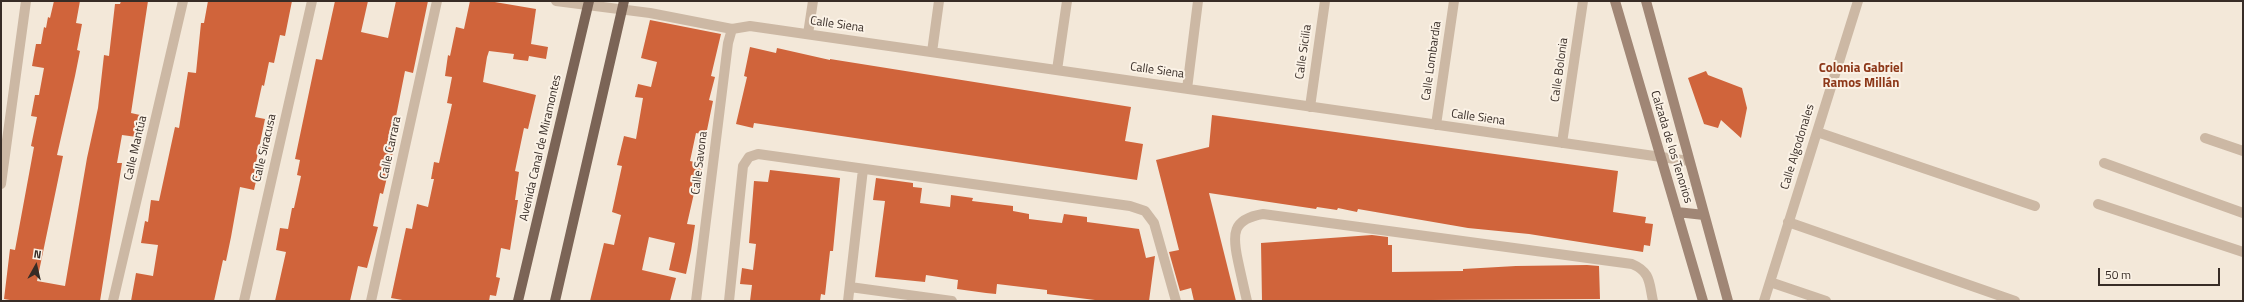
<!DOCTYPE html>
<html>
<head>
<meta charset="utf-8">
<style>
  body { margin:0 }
  #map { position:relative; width:2244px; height:302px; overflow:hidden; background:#f3e8d9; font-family:"Titillium Web",sans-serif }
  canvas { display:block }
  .frame { position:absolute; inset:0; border:2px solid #372c26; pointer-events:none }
  .north { position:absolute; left:16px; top:246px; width:40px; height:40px; -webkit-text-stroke:3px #fbf2e6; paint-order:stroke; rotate:8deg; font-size:11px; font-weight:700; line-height:16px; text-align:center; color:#372c26 }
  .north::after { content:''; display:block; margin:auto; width:14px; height:18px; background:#372c26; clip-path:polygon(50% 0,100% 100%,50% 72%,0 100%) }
  .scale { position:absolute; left:2098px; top:268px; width:122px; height:18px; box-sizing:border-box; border:2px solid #372c26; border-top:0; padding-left:5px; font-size:12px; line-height:14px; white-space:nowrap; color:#372c26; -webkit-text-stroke:3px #fbf2e6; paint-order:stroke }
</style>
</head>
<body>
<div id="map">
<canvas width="2244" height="302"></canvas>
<div class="frame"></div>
<div class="north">N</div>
<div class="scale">50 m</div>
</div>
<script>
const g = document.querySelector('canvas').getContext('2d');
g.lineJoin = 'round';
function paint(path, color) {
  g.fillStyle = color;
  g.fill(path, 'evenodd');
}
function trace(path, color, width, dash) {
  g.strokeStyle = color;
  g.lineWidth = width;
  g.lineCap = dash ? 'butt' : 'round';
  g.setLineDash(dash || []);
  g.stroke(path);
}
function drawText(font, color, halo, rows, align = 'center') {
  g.font = font + ' "Titillium Web",sans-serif';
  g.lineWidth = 4;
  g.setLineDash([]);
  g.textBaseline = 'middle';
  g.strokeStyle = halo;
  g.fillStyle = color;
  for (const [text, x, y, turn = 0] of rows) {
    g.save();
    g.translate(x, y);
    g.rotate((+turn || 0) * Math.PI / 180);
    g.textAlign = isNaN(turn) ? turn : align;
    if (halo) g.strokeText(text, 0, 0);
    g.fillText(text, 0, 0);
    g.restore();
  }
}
paint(new Path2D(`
  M54,1H80L76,23L82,24L77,50L80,51L75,76L57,155L63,156L37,281L65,286L87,158L98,108L104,55L109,56L115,4H120L121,1H148L131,113L140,115L137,137L122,135L117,163H122L100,301H16L4,299L10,249L15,250L34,147L31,146L37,117L31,116L35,95H39L44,68L32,66L36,44H41L44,27L46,28L48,17L50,18Z
  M208,1H292L285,36L280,35L274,63L269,62L264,86L262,85L255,117L265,119L255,167L259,168L254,190L240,187L231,237L226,261L223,260L214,301H131L136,273L153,276L158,245L141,243L145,221L148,222L151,200L159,201L175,127L179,128L188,72L196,73L201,23H204Z
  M335,1H368L361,32L388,38L396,1H428L413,73L405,71L390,147L394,148L383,194L380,193L373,226L378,227L367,268L358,266L350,301H275L286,252L276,250L280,228L288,229L292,208H294L301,176L297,175L300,160L295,159L316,59L322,60Z
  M470,1H489L536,9L531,44L548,47L546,59L529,56L528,61L513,59L514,54L489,51L487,57L483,82L536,95L528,129L524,128L515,171L519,172L515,200H518L510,250L501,248L496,277L500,278L496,296L490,295L489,301H408L391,298L406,228L412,229L417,204L428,207L434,179H431L434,162L439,163L452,104L447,103L452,77L445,76L448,55L450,56L456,27L464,29Z
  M650,20L721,34L711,76L715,77L709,100L713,101L706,135L696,133L690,161L703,164L700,180H697L687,224L695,225L691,251L686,274L669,270L675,243L649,237L642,270L676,278L670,301H590L604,243L614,245L621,215L612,212L622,166L617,165L624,136L636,139L643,98L635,97L638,84L651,87L657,62L641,58Z
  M750,47L776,53L777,48L830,60V59L1131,107L1125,141L1143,144L1137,180L754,123L753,128L736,124L747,77L744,76Z
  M1706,71L1708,75L1742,88L1747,108L1741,138L1721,120L1718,128L1704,124L1688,78Z
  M1212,115L1618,171L1613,212L1646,217L1645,223L1653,224L1650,246L1644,245L1643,252L1529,234L1468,228L1358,209L1357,212L1338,208L1337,210L1317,207L1316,209L1209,193L1236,301H1194L1191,288L1180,291L1169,252L1179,250L1156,160L1209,147Z
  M770,170L840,178L833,251H830L825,295L821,294L820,301H750L752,285L740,284L742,268L753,270L756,244L749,243L754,181L768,182Z
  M876,178L913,183V187L922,188L920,203L950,207L951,195L973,198L972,201L1013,206V211L1029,214V219L1062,223L1064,214L1087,217V222L1139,229L1146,258L1155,256L1149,301H1103L1047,294V290L997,284L996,294L986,293L957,289L958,280L926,275L925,282L875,277L885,201L873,200Z
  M1372,235L1388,237V245H1392V272L1463,271V269L1516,266L1587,265L1599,266L1600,299L1262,301L1261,243Z`), '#d0643b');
trace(new Path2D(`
  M556,1L650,13L732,29L750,26L1689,161
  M808,34L813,1
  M932,52L939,1
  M1057,70L1067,1
  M1187,89L1198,1
  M1310,107L1325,1
  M1436,125L1454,1
  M1817,132L2035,206
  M2205,138L2243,151
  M1562,143L1583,1
  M2104,163L2243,213
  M1,184L26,1
  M2098,204L2243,252
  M1788,222L2015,301
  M1770,282L1826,301
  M850,287L952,301
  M113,301L183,1
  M244,301L312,1
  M371,301L437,1
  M696,301L728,43L732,29
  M729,301L743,166L749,157L758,154L1130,206L1145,211L1154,223L1176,301
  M848,301L863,169
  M1247,301C1244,288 1241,275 1238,261C1232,234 1232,219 1263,214L1632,264C1651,272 1649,283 1653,301
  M1764,301L1858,1`), '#ccb8a4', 10);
trace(new Path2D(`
  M1615,1L1703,301
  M1646,1L1728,301
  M1677,212L1704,215`), '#a08675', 10);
trace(new Path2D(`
  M518,301L589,1
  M555,301L624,1`), '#7b6456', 10);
drawText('12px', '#372c26', '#fbf2e6', [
  ["Calle Siena",837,25,8],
  ["Calle Sicilia",1304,52,-82],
  ["Calle Lombardía",1432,61,-82],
  ["Calle Bolonia",1560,70,-82],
  ["Calle Siena",1157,71,8],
  ["Calle Siena",1478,118,8],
  ["Calzada de los Tenorios",1671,147,73],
  ["Calle Algodonales",1798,147,-73],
  ["Calle Mantúa",136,148,-77],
  ["Calle Siracusa",265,148,-77],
  ["Calle Carrara",391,148,-78],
  ["Avenida Canal de Miramontes",541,148,-77],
  ["Calle Savona",700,163,-83]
]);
drawText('bold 13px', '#8d3819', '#fbf2e6', [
  ["Colonia Gabriel",1861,69],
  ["Ramos Millán",1861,84]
]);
</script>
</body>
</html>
